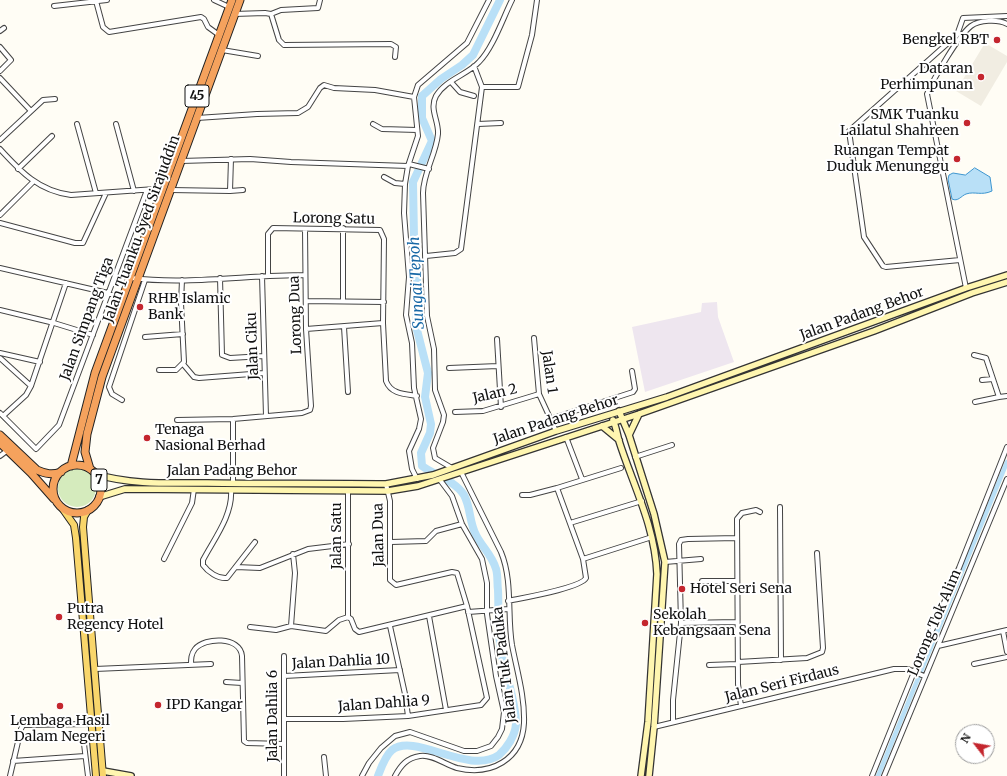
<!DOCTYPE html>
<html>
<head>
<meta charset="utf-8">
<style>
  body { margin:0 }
  #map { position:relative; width:1007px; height:776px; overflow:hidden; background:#fffdf5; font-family:Merriweather,serif }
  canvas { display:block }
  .north { position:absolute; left:955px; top:724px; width:40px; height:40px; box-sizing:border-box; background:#fff; border:1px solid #a0a0a0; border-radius:50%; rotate:301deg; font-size:11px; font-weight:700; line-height:16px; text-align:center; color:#111 }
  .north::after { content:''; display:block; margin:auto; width:14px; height:18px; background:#c4262e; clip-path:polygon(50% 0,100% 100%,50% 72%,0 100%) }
</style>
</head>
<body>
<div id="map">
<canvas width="1007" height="776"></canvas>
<div class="north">N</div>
</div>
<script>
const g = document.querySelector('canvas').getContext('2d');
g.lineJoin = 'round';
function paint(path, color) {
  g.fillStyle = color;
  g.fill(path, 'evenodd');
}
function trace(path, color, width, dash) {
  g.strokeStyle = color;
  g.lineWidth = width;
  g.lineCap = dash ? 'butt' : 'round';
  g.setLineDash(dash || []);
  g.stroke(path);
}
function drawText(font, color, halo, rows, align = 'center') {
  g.font = font + ' Merriweather,serif';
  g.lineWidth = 4;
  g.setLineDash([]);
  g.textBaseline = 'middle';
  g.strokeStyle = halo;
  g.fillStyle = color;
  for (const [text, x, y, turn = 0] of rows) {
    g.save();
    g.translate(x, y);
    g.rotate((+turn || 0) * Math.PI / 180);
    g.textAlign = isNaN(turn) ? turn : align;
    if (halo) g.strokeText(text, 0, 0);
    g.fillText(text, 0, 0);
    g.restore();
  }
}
paint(new Path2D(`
  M717,302L718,317L734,362L645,392L632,327L701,312L702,303Z`), '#eee6ef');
paint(new Path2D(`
  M58 488a19 19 0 1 1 38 0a19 19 0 1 1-38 0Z`), '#d5ebbd');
paint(new Path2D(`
  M985,43L1007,56V62L981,106L956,91Z`), '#f1ede2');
const water = new Path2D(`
  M975,168L990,177L992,191C981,196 975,191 966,194C961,196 958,202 952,199L948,179L949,175L953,173L965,175Z`);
paint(water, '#b9e0f7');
trace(water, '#3f96cf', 1);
trace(new Path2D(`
  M878,776L1007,462`), '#b9e0f7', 4.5);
trace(new Path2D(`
  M378,776C381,768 385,756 392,750C415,732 469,776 499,755C507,748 515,736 516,724C516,701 506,678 502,656C497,634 499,612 498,590C497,583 498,575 496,569C492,555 482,547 476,535C469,522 471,508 464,495C455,481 435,475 422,466L421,453L430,433L431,424L425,397L428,373L416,326L418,295L414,238L413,182L432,141L422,118V96L441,79L462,65L473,55L500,0`), '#b9e0f7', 8);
const street = new Path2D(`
  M214,0L229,7
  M96,1L103,27L109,32L201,17L204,19L208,27L219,35
  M54,6L107,0
  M234,14L265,13L271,14L279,40L284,45L391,44L396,47L395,57
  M271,14L281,10L318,8L320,0
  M0,31L4,28
  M0,47L11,60L0,71
  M222,50L258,56
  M474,66L482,87H518L532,35L537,0
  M0,78L31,111
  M451,82L460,92L474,96
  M197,118L257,114L298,113L308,107L320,88L324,85L334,88L375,90L414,97
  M77,124L96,193
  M116,124L134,191
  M373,124L382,129L417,130
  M478,124L501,123
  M0,140L43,100L55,99
  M0,149C21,172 39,191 71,195L155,189L163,191
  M181,161L250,159L291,162L408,166
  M409,164L429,169
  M18,169L52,136
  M384,177L395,183L405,184
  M171,190L230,191L231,159
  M230,191L243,190
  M0,215L33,182
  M0,223L75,243H83L106,193
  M343,228V301
  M426,256L455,253L461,249L482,87
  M960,260L886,267L883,266L864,237L849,131L957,35L963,18L1007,16
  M0,268L108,293L116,296L121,302
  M268,275V234L273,228L380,230L384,239L383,323L386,381C391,394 404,394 417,396
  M262,276L266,416
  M131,278C188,285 247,275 305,275
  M220,278L222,355L230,358L264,356
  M966,288L927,94C934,78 958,36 971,26C979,20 998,19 1007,24
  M306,301L384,302
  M0,310L54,323L93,335
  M344,327L348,392
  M306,329L383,323
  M145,337L183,334
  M534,338L539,394L556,431
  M497,339L501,407
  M0,353L40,362
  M974,355L986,358L999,397L1007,396
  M0,358L31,386
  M183,364L194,377L199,378L264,373
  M449,368L498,366
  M159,370H176L184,362L181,303L182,280
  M982,380L993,379
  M122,400L112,394L109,387L145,280
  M975,402L999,397
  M455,412L483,411L539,394
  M0,413L36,449L59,425L147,190
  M3,416L26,395L31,386L66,283
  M550,419L633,392L635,389L632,371
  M177,420L233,419L302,413L310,410L311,406L306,329L305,229
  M566,437L582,479
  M0,456L8,450
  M635,457L672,445
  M452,468L435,458L433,448L443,422L444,415L435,390L434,349L427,316L423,193C423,173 436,155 438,134C439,121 429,109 436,96C445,80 467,75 479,62C493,48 503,18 512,0
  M417,479L412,469L409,451L419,429L421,419L414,388L412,343L406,315L409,277L404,213L405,184L408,166L418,136L414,97L418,85L467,43L489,0
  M233,483V419
  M231,490C233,515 214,539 203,560V565C208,572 218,579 227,578L255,542
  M522,495H530L557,488L621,468
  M780,507L781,660
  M570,523L642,501
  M391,542L426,541L436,531L462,524
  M164,559L192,503L194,489
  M583,559L652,537
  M665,562L701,559
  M236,567L260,568L308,549L349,544
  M702,581H737
  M508,601C522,598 581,588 586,578L583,559L557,488
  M468,612L509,609
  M429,616L446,710
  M348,617V491
  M681,623L737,622
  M291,626L295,573L293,554
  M390,626L405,694L408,716
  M250,627L276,630L291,626L326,631L339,620L348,617L351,619L355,629L359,632L467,606
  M1003,631L1007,652
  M938,646L1007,630
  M738,662L807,658L822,652L823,648L817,553
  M974,664L1007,657
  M191,665C191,659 191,654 195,649C205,637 240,636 242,656L244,741L247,743L284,744
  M709,665L737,664
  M95,669L211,664
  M284,676L400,670
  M226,682L242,683
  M741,706L738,684L737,519L742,513L756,510L760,512
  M284,719H343L408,716L481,705L487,698L467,606L457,573L452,572L396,585L390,580V501L386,484
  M673,722V700L681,623L679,544L681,540L688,539L737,538
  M654,727L894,669H908L924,676
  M84,744L88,776
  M324,757L326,776
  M13,761L85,756
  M10,776L21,729L23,725L91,724
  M284,776V656
  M362,776L369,763L381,748L395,736L410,732L464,751H477L491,746L498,737L502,729L504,712L496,676L487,614V583L482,559L462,524L452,496L440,480
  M395,776C401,765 407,758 420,756C432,754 446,765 457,768C491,776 522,760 524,723C525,697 517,671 512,645C507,615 513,581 501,552L461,472
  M872,776L914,672L959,568L1007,447
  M884,776L1007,479`);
const secondary = new Path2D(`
  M619,411L629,435L654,514L665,562L654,727L649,776
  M613,420C616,426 617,434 619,441C633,485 655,526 657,574L648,722L641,776
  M602,426L619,440
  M629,435L639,414
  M95,474C131,485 169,483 207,483C266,484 326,483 386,484L433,475L556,431L667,397L966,288L1007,275
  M99,497L125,489L388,491L418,486L639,414L874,331L972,293L1007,282
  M103,771L131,776`);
const primary = new Path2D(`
  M62,508L74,525L76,538L96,776
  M88,510L84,517L83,527L103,776`);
const highway = new Path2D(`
  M0,435L37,470C46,474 52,475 61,472
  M0,443L31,473L54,499
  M53 489a24 24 0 1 1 48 0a24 24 0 1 1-48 0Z
  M71,466L95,373L232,0
  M90,469L85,452L87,434L102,377L240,0`);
trace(street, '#444', 6);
trace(secondary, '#333', 8);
trace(primary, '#222', 8);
trace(highway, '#222', 9);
trace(street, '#fff', 4);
trace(secondary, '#fff6b0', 5.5);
trace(primary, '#f9d66b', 6);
trace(highway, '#f5a25d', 7);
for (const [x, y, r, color] of [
  [997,40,4,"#c4262e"],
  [981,77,4,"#c4262e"],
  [967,123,4,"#c4262e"],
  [957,159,4,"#c4262e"],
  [140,307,4,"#c4262e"],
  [147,438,4,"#c4262e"],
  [682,589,4,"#c4262e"],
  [59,617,4,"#c4262e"],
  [645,623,4,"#c4262e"],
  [158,705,4,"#c4262e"],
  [60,706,4,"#c4262e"]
]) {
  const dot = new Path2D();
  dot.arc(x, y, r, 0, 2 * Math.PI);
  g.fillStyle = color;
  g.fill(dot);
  trace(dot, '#fff', 1.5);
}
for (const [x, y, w] of [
  [197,96,24],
  [99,480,16]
]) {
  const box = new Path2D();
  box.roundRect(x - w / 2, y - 11, w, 22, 3);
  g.fillStyle = '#fff';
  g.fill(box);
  trace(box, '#111', 1);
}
drawText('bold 13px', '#111', null, [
  ["45",197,96],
  ["7",99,480]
]);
drawText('14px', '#111', '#fff', [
  ["Bengkel RBT",989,40,"right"],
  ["Dataran",973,69,"right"],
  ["Perhimpunan",973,85,"right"],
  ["SMK Tuanku",959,115,"right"],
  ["Lailatul Shahreen",959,131,"right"],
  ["Ruangan Tempat",949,151,"right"],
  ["Duduk Menunggu",949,167,"right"],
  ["RHB Islamic",148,299],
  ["Bank",148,315],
  ["Tenaga",155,430],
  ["Nasional Berhad",155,446],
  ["Hotel Seri Sena",690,589],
  ["Putra",67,609],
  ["Regency Hotel",67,625],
  ["Sekolah",653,615],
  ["Kebangsaan Sena",653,631],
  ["IPD Kangar",166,705],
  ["Lembaga Hasil",60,721,"center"],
  ["Dalam Negeri",60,737,"center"]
], 'left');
drawText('14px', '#111', '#fff', [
  ["Lorong Satu",334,219,1],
  ["Jalan Tuanku Syed Sirajuddin",142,229,-70],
  ["Jalan Padang Behor",862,314,-20],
  ["Lorong Dua",296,315,-92],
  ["Jalan Simpang Tiga",87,319,-70],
  ["Jalan Ciku",253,346,-92],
  ["Jalan 1",549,372,82],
  ["Jalan 2",495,394,-13],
  ["Jalan Padang Behor",556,420,-18],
  ["Jalan Padang Behor",232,471],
  ["Jalan Dua",379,535,-91],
  ["Jalan Satu",337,536,-90],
  ["Lorong Tok Alim",935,623,-67],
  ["Jalan Dahlia 10",341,662,-3],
  ["Jalan Tuk Paduka",505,665,-97],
  ["Jalan Seri Firdaus",782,684,-14],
  ["Jalan Dahlia 9",384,704,-4],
  ["Jalan Dahlia 6",273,716,-90]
]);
drawText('italic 15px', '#1768a6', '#fff', [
  ["Sungai Tepoh",417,283,-93]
]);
</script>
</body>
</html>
